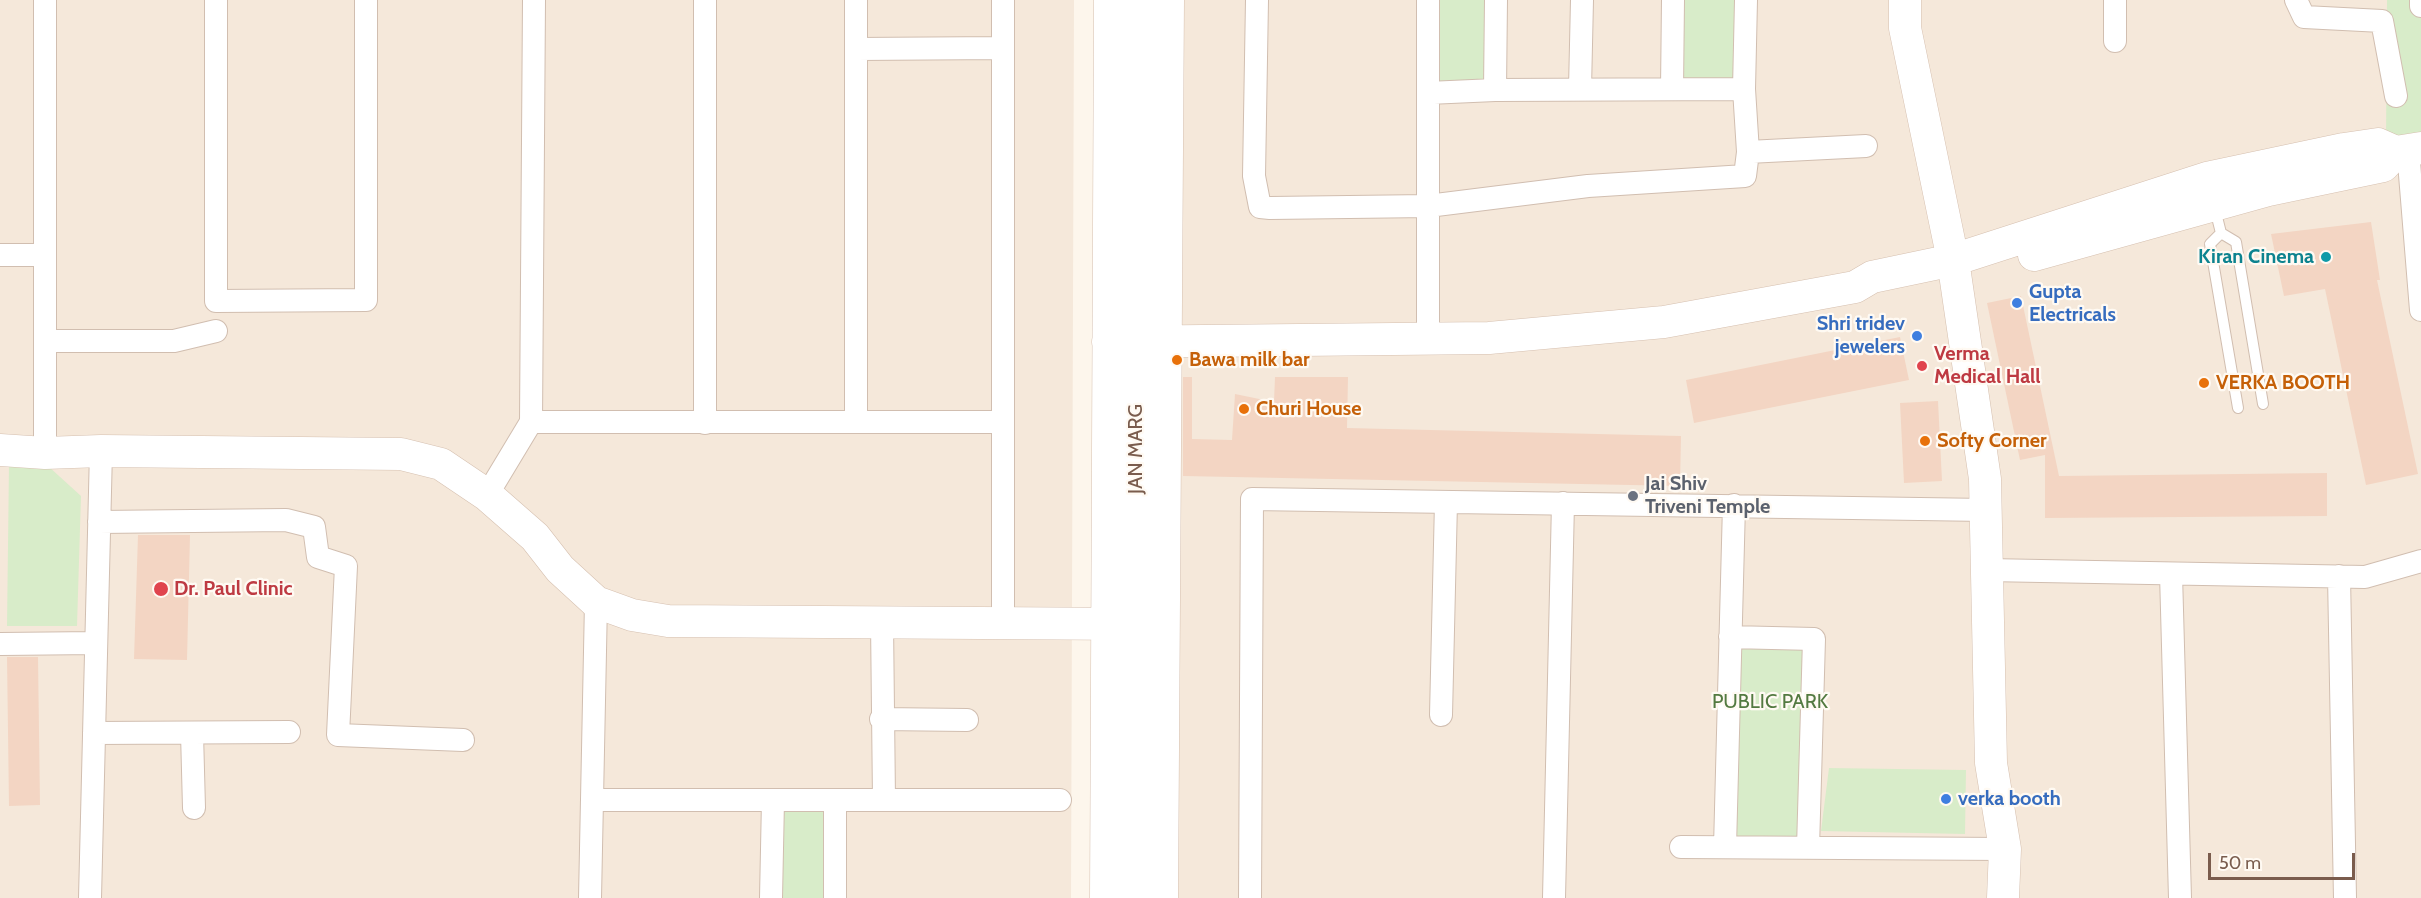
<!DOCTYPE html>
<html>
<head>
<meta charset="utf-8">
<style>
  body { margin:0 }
  #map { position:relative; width:2421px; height:898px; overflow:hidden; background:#fdf6ec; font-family:Cabin,sans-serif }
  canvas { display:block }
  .scale { position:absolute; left:2208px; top:853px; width:147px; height:27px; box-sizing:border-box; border:3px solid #7a5c4d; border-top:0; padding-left:8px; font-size:18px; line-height:21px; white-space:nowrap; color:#7a5c4d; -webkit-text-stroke:4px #fffaf3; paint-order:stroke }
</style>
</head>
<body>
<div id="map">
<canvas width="2421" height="898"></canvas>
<div class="scale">50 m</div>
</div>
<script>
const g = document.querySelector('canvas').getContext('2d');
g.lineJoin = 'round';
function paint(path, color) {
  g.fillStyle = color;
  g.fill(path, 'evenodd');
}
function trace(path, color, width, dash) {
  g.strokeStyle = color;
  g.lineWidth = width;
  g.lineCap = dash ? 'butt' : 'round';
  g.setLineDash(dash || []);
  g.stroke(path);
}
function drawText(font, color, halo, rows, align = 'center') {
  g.font = font + ' Cabin,sans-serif';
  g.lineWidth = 4.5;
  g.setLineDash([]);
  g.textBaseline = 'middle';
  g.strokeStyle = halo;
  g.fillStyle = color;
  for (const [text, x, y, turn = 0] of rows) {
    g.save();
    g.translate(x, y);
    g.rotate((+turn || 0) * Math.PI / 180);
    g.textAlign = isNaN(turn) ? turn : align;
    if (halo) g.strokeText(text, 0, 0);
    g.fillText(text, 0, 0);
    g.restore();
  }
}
paint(new Path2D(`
  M0,0H1074L1071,898H0Z
  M1166,0H2421V898H1156Z`), '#f5e8da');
paint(new Path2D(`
  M1423,0H1490V84H1423Z
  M1680,0H1739L1738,83L1679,82Z
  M2387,0H2421V139L2386,140Z
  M9,464L48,466L81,496L77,626H7Z
  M1730,637L1814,639L1808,848L1725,847Z
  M1829,768L1966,770L1965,834L1821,831Z
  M783,809L826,810L824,898H781Z`), '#d8ecc9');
paint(new Path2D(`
  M2371,222L2380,280H2377L2418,474L2366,485L2325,289L2284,296L2271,234Z
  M2021,296L2059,476L2327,473V516L2045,518V455L2020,460L1987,303Z
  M1900,337L1909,380L1694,423L1686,380Z
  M1183,377H1192V439L1232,440L1235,394L1274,402L1275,377H1348L1347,428L1681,436L1680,486L1183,476Z
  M1938,401L1942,481L1904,483L1900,403Z
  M138,535H190L187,660L134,659Z
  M7,657H38L40,805L9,806Z`), '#f3d5c3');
const lane = new Path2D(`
  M2215,209L2221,233L2236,242L2263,404
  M2221,233L2210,244L2238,408`);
const street = new Path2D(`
  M45,0V453
  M216,0V301L366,300V0
  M705,0V423
  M856,0V422
  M1003,0V623
  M1257,0L1254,176L1260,207L1270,208L1428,206L1588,186L1745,176L1748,152L1866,146
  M1746,0L1744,89L1748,152
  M2296,0L2304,17L2382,21L2396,96
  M2421,0V6
  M2115,41V0
  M856,49L1003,48
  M1580,89L1582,0
  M1672,89L1673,0
  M1495,90L1496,0
  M1428,93L1495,90L1744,89
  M2408,150L2421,310
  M0,255H45
  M1428,339V0
  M45,341H174L216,331
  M531,422H1003
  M487,495L531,422L534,0
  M99,522L286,520L314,527L318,557L346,566L338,735L463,740
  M1987,570L2365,577L2421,561
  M2171,574L2180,898
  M2339,576L2345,898
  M882,622L884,800
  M1730,637L1814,639L1808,848
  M0,644L96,643
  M1441,715L1446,502
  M881,719L967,720
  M94,733L289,732
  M192,733L194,808
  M592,800H1060
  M835,800V898
  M1681,847L2005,849
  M1725,847L1734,505
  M90,898L101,451
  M590,898L596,602
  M771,898L773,800
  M1250,898L1252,499L1986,510
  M1554,898L1563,503`);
const secondary = new Path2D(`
  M1905,0V28L1953,260L1985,479L1991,763L2005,849L2003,898
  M2034,255L2268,190L2383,166L2396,152
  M1108,342L1489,338L1664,322L1855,287L1872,277L1953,260L2207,178L2344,149L2378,144L2396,152L2421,148
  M0,450L45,453L101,451L401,454L441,464L487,495L535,537L560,569L596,602L632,615L668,621L1135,624
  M1106,898L1110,0
  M1133,898L1139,0
  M1162,898L1168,0`);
trace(lane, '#d1beb0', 12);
trace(street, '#d1beb0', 24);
trace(secondary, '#d6c0b0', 33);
trace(lane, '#fff', 10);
trace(street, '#fff', 22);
trace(secondary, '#fff', 32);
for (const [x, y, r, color] of [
  [2326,257,6,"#0f9aa8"],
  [2017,303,6,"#3f7fe0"],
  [1917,336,6,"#3f7fe0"],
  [1177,360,6,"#e8710a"],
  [1922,366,6,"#e0444e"],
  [2204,383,6,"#e8710a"],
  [1244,409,6,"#e8710a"],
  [1925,441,6,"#e8710a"],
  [1633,496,6,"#6b7280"],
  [161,589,8,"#e0444e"],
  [1946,799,6,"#3f7fe0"]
]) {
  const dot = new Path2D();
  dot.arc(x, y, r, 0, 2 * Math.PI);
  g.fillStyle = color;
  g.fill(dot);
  trace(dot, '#fffaf3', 2);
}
drawText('bold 20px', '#0d838f', '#fffaf3', [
  ["Kiran Cinema",2314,257]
], 'right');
drawText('bold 20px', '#366cbe', '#fffaf3', [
  ["Gupta",2029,292],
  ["Electricals",2029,315],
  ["Shri tridev",1905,324,"right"],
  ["jewelers",1905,347,"right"],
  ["verka booth",1958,799]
], 'left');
drawText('bold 20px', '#be3a42', '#fffaf3', [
  ["Verma",1934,354],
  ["Medical Hall",1934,377],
  ["Dr. Paul Clinic",174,589]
], 'left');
drawText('bold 20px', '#c56008', '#fffaf3', [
  ["Bawa milk bar",1189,360],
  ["VERKA BOOTH",2216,383],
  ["Churi House",1256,409],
  ["Softy Corner",1937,441]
], 'left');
drawText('20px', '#7a5c4d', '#fffaf3', [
  ["JAN MARG",1136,449,-90]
]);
drawText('bold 20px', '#5b616d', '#fffaf3', [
  ["Jai Shiv",1645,484],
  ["Triveni Temple",1645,507]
], 'left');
drawText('20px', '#537a41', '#fffaf3', [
  ["PUBLIC PARK",1770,702]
]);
</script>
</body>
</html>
